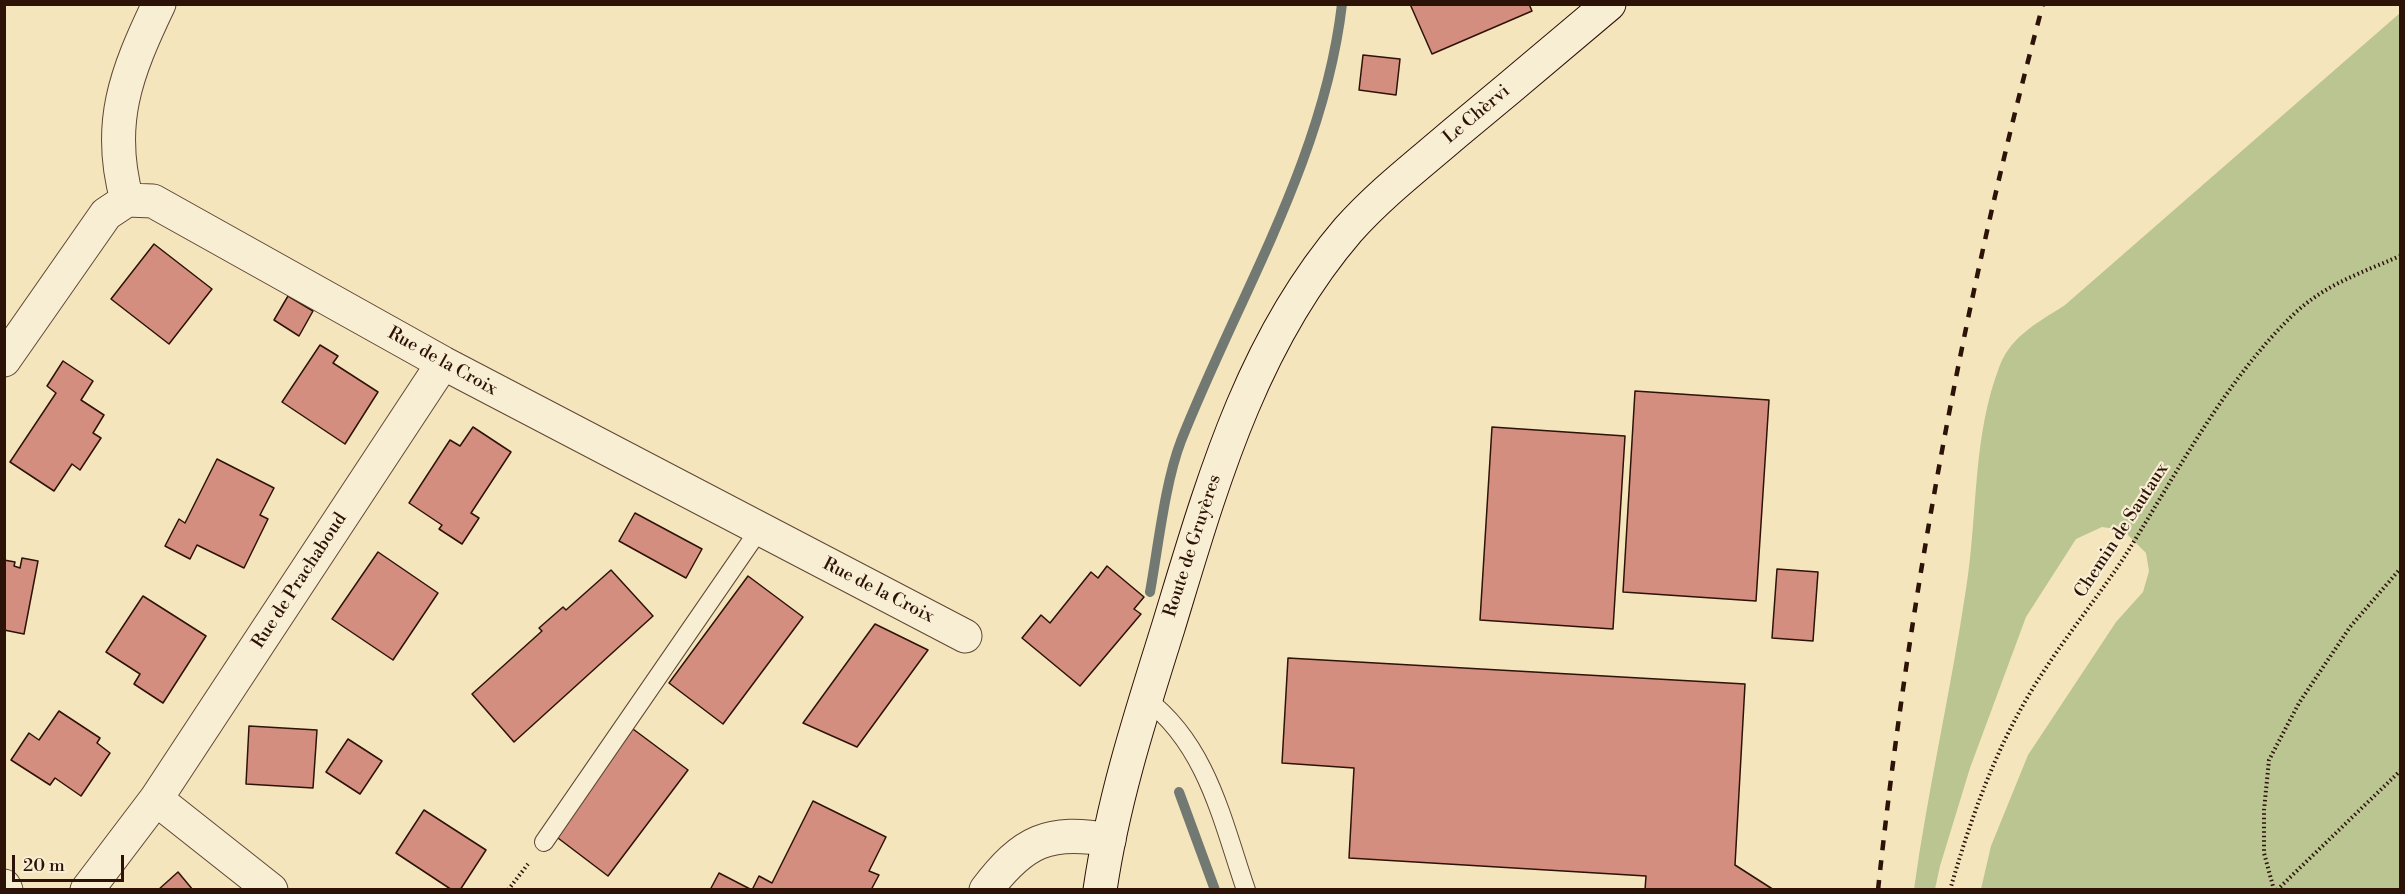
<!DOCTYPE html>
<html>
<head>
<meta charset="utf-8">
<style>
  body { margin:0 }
  #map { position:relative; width:2405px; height:894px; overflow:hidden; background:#f5e5bc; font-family:"Libre Bodoni",serif }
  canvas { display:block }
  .frame { position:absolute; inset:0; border:6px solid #2d1207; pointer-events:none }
  .scale { position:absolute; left:12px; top:855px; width:112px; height:27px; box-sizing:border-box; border:3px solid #2d1207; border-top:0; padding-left:8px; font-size:18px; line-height:21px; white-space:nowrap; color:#2d1207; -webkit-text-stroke:4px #f8eed3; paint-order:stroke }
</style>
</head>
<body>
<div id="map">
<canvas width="2405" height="894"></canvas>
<div class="frame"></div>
<div class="scale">20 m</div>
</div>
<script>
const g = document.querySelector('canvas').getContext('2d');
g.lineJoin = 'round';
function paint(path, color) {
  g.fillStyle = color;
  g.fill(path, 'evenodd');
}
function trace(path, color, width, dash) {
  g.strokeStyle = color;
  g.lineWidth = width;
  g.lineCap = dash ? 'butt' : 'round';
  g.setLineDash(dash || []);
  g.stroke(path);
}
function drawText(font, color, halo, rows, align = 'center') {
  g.font = font + ' "Libre Bodoni",serif';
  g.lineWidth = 4.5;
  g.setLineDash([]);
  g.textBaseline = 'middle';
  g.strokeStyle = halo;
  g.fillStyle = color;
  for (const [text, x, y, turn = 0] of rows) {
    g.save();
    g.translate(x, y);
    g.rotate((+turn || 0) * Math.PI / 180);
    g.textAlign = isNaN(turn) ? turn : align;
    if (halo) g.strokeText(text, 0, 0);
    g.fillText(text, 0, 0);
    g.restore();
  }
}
paint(new Path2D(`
  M2400,13V889H1981L1991,846L2028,755L2116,622L2143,592L2149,571L2146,553L2123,530L2102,527L2076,539L2026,617L1970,768L1940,866L1935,889H1914C1928,789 1951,690 1966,589C1978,516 1972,436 2000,365C2012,335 2039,322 2065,305Z`), '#bac592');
trace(new Path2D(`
  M1150,592C1158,548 1165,482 1181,441C1238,297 1324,160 1342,4
  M1179,792L1215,890`), '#717972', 10);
const building = new Path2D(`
  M1410,4H1529L1532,11L1432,54Z
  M1363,55L1400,59L1396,95L1359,90Z
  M154,244L212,289L169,344L111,299Z
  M288,296L313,311L299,336L274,320Z
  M320,345L338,356L333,363L378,392L345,444L282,402Z
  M63,361L93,381L81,400L104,415L93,433L101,438L80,470L72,464L54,491L10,462L56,393L47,386Z
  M1635,391L1769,400L1756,601L1623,592Z
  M473,427L511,452L471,513L479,518L462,544L439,529L442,525L409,503L450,440L460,446Z
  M1492,427L1625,436L1613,629L1480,620Z
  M217,459L274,488L260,515L268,519L244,568L197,545L190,559L165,546L179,519L185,523Z
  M635,513L702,549L686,578L619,541Z
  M378,552L438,593L393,660L332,619Z
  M22,558L38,561L24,634L4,630V560L15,562L14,566L20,568Z
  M1107,566L1144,597L1134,609L1141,614L1080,686L1022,638L1041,615L1050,623L1091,572L1098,578Z
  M1777,569L1818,572L1813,641L1772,638Z
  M611,570L653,616L514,742L472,694L542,631L539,628L563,607L566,610Z
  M748,576L803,617L723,724L669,683Z
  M143,596L206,636L163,703L134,684L140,674L106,652Z
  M875,624L928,650L857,747L803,723Z
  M1288,658L1745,684L1735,865L1774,890H1645L1646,876L1349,858L1354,768L1282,763Z
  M59,711L100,738L97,743L110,753L81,796L55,778L50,785L11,760L29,733L39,740Z
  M249,726L317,730L313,788L246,784Z
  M633,729L688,770L608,876L554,835Z
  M348,739L382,761L360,794L326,772Z
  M813,801L886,837L869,871L879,875L871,890H752L759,876L772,883Z
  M424,810L486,850L460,890H452L396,853Z
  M178,872L193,890H158Z
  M719,873L752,890H710Z`);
paint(building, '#d48e80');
trace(building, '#2d1207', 1.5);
const lane = new Path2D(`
  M1146,699C1207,745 1222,820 1246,890
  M544,842L759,530`);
const street = new Path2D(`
  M127,200C106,124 126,73 159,4
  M4,360L106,214L127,200L153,201L443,363L965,636
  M156,799L271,890
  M4,886L6,890
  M87,890L156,799L443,363
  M986,890C1023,841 1049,829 1109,840`);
const secondary = new Path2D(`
  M1100,890C1113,800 1141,714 1168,628C1211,487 1250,344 1348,230C1380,194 1418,165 1454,134C1506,91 1557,48 1609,4`);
trace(lane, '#5f4734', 20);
trace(street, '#5f4734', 35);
trace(secondary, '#2d1207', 35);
trace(new Path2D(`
  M508,890L528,864
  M1950,890C1970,821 1993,755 2030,693C2058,646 2093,604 2123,559C2175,477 2224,381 2294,314C2324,285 2363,272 2400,256
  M2274,890L2264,853V810L2269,760L2299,703L2350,627L2400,569
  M2277,890L2400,771`), '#2d1207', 4, [1.5, 3]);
trace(lane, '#f8eed3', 18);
trace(street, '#f8eed3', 33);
trace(secondary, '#f8eed3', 33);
trace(new Path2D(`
  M1878,890C1910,591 1965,295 2043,4`), '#2d1207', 4.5, [10, 10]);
drawText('18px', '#2d1207', '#f8eed3', [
  ["Le Chèrvi",1477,115,-40],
  ["Rue de la Croix",442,362,29],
  ["Chemin de Sautaux",2122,531,-57],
  ["Route de Gruyères",1193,546,-72],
  ["Rue de Prachaboud",300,581,-57],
  ["Rue de la Croix",878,591,27]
]);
</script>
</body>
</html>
